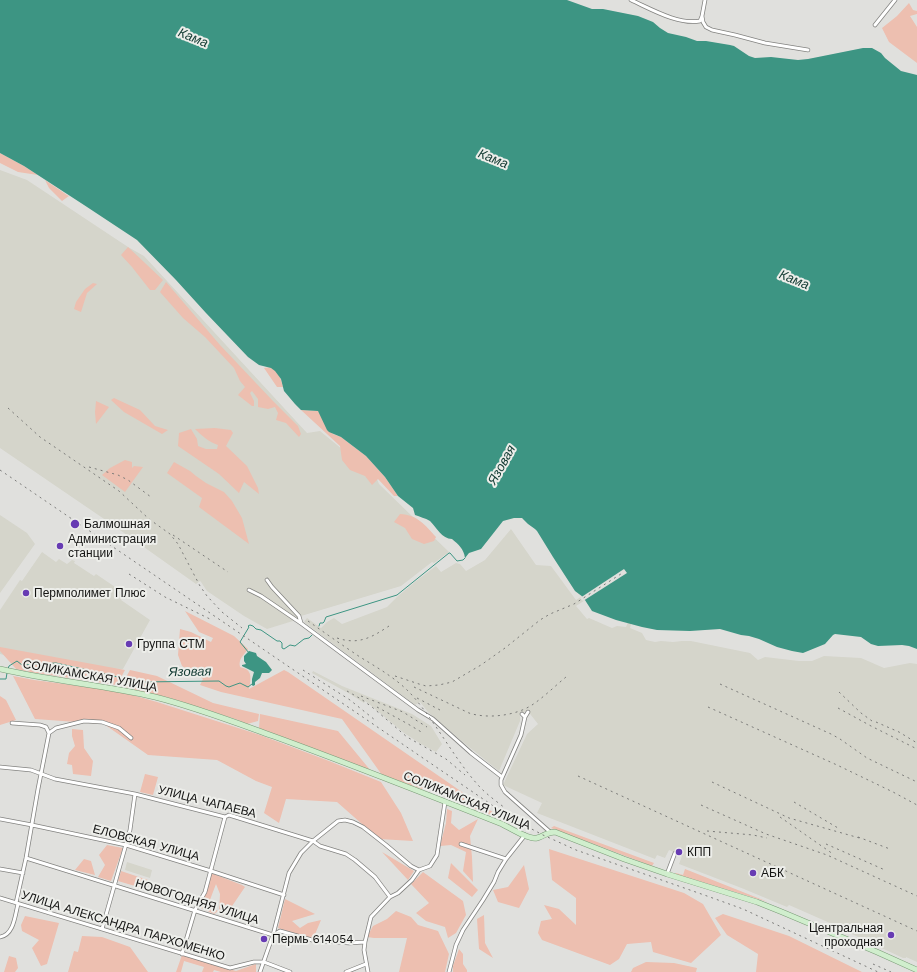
<!DOCTYPE html>
<html>
<head>
<meta charset="utf-8">
<style>
  body { margin:0 }
  canvas { display:block; background:#e0e0dd }
</style>
</head>
<body>
<canvas width="917" height="972"></canvas>
<script>
const g = document.querySelector('canvas').getContext('2d');
g.lineJoin = 'round';
function paint(path, color) {
  g.fillStyle = color;
  g.fill(path, 'evenodd');
}
function trace(path, color, width, dash) {
  g.strokeStyle = color;
  g.lineWidth = width;
  g.lineCap = dash ? 'butt' : 'round';
  g.setLineDash(dash || []);
  g.stroke(path);
}
function drawText(font, color, halo, rows, align = 'center') {
  g.font = font + ' "Work Sans",sans-serif';
  g.lineWidth = 4;
  g.setLineDash([]);
  g.textBaseline = 'middle';
  g.strokeStyle = halo;
  g.fillStyle = color;
  for (const [text, x, y, turn = 0] of rows) {
    g.save();
    g.translate(x, y);
    g.rotate((+turn || 0) * Math.PI / 180);
    g.textAlign = isNaN(turn) ? turn : align;
    if (halo) g.strokeText(text, 0, 0);
    g.fillText(text, 0, 0);
    g.restore();
  }
}
paint(new Path2D(`
  M0,170L27,180L128,247L144,256L307,433L320,431L376,477L379,484L449,552L434,563L432,562L401,586L301,616L297,618L293,621L267,629L244,616L207,591L201,582L200,581L196,584L110,523L0,448Z
  M0,515L27,533L35,544L0,593Z
  M511,529L536,565L551,566L576,600L624,569L627,573L576,606L587,619L589,618L612,628L617,626L626,627L629,620L632,621L630,628L642,633L646,640L655,642L661,641L673,642L682,641H691L750,653L758,660L765,657L799,661H812L824,656L861,658L884,668L910,663L917,664V962L906,957V958H903L839,928V927L789,905L787,907L744,889L679,864L682,856L669,850L665,858L657,855L655,859L537,813L542,803L503,785L527,734L538,724L527,710L520,715V721L499,771L464,743L428,712L420,702L415,705L304,622L307,618L321,628L327,622L334,618L342,624L387,607L397,597L416,581L436,566L441,572L456,563L460,564L466,571L485,560Z
  M42,552L56,562L59,559L67,564L72,560L75,561L74,563L94,576L96,574L124,593L121,600L150,620L123,669L50,667L0,654V610L20,580L22,581Z
  M313,671L342,686L412,714L431,726L442,744L436,752L421,744L404,733L369,704L365,701L364,703L350,694L312,673Z
  M127,862L152,870L150,878L125,870Z`), '#d5d5cb');
paint(new Path2D(`
  M909,3L913,10L917,11V14L910,16L917,27V63L889,42L882,28L897,16Z
  M0,153L24,166L38,175L18,172L0,163Z
  M45,180L67,195L69,196L62,201L49,188Z
  M128,247L163,280L155,290H150L132,267L121,255Z
  M166,282L220,345L272,400L298,426L301,434L299,437L286,423L276,420L278,413L275,407L268,409L258,407V399L252,391L250,393L254,401V406H252L238,395L245,387L240,381L234,368L205,337L183,318L160,292Z
  M93,283L97,284L87,293L81,312L74,309L76,302L85,289Z
  M264,368C266,368 268,367 271,368C279,370 281,380 283,387H277Z
  M114,398L140,410L155,426L168,430L162,434L124,412L111,400Z
  M96,401L109,407L96,424L95,412Z
  M301,410L318,411L333,434L341,437L366,456L385,477L398,496H394L378,479L372,485L365,476L350,470L342,460L340,446Z
  M215,428L231,430L233,433L226,446L247,466L258,488L259,494L244,482L239,493L219,474L178,446L179,433L191,429L197,439L198,446L206,449H217L218,445C209,442 202,436 195,429Z
  M125,460L132,462V468L134,466L143,467L125,492L102,475L110,468Z
  M174,462L190,471L196,476L206,483L224,492L232,501L242,518L249,544L199,507L202,498L167,473Z
  M400,514C418,515 425,525 436,537L434,541L424,544L412,539L405,528L394,522Z
  M185,611L234,636L248,649C244,655 238,659 240,667C242,668 244,668 246,669C253,673 250,683 249,689L284,670L288,672L478,803L509,822L461,803L445,789L425,784L422,789L382,775L342,719L221,692L200,685L203,679L182,666L178,655L180,629L191,632L211,642L213,638L199,632Z
  M0,647L125,670L117,685L30,672L16,669L0,651Z
  M130,670L157,676L213,703L259,714L258,721L247,724L238,720L173,699L121,686Z
  M13,676L34,680L118,691L157,702L260,735L329,761L381,782L401,813L413,841L379,839L337,802L286,799L279,823L264,813L272,787L256,781L217,760L148,755L104,724L35,719Z
  M0,696L6,700L16,720L0,725Z
  M260,714L338,731L371,771L259,728Z
  M72,729L83,730L84,748L93,761L91,776L73,774L72,765L67,764L69,753L75,746L72,736Z
  M145,774L158,777L153,795L140,792Z
  M447,809L452,811L451,823L459,830L478,819L470,836L472,857L473,882L463,871L466,852L451,845L440,846L446,823Z
  M554,826L654,863L652,866L551,828Z
  M107,845L123,848L111,881L98,877L105,865L99,855Z
  M549,849L684,893L703,904L721,935L691,963L653,952L651,942L627,944L619,959L610,965L542,940L538,933L541,921L552,919L544,905L559,909L576,925V898L552,880Z
  M382,852L414,871L408,880Z
  M84,859L91,861L95,875L75,870Z
  M451,863L478,890L472,897L448,878Z
  M524,865L529,889L519,908L498,902L493,890L508,887Z
  M685,869L768,902L675,874L676,873L683,875Z
  M121,871L148,880L145,889L118,881Z
  M423,872L463,901L466,915L456,933L448,938L445,927L426,921L416,913L429,903L411,884Z
  M211,873L242,885L245,887L226,915L219,914L220,894L216,884L208,905L218,911L214,914L199,907Z
  M285,899L315,914L292,921L300,928L308,923L321,920L313,939L278,928Z
  M396,911L411,917L418,925L438,931L449,954L445,972H399L407,938H374L367,937L373,926L387,919Z
  M723,914L789,936L862,972H756L758,954L727,935L715,918Z
  M484,915L485,943L493,958L479,949L477,919Z
  M25,916L59,923L47,964L41,966L32,948L39,940L22,931L21,925Z
  M82,936L102,937L130,947L148,972H68L74,951L78,952Z
  M459,949L463,954V964L467,970V972H453V966Z
  M182,955L236,971L256,964V972H221L214,970L213,972H202L204,967L184,961L181,972H176Z
  M9,956L16,958L18,968L15,972H4Z
  M646,962L674,963L697,968L696,972H631L633,968Z`), '#edbfb0');
paint(new Path2D(`
  M0,0H567L592,9H603L638,16L653,22L660,28L668,33L686,37L697,41H706L730,45L734,46L749,56L755,58L771,57L798,60L808,59L863,48H872L881,53L885,58L901,71L917,75V649L909,646L902,645L878,646L871,644L861,637L835,634L833,635L825,644L803,653L792,651L777,647L759,639L749,636L741,635L720,629L690,631L657,630L642,627L616,620L592,611L583,597L575,591L553,557L537,531L535,529L528,524L522,518H514L503,521L481,549L469,553L465,558C464,549 458,544 452,539C442,539 436,527 430,521C425,518 420,517 415,515L413,508L398,496L385,477L366,456L341,437L329,432L327,430L318,411L301,410L295,404L284,391L281,379L275,371L271,368L259,365L248,357L206,313L176,280L137,240L84,205L24,166L0,153Z
  M249,651L256,653L257,656L266,662L272,670L269,673H262L260,678L255,682V685L253,686L252,685V679L254,672L242,666V665L246,664L244,661V656Z`), '#3d9583');
paint(new Path2D(`
  M624,569L627,573L583,601L580,598Z`), '#e0e0dd');
trace(new Path2D(`
  M319,626L320,623H323L324,622L326,617L397,595L449,553H450L457,561L463,560L465,558
  M249,653L240,642L249,627L248,626L250,625L253,626L256,629L261,630L277,641H280L282,643V648L284,649L290,645L295,646L304,639L309,638L312,635
  M8,669L9,666L17,661L22,665L56,663L140,682L219,681L226,686L229,687L237,684L240,683L248,687L252,684
  M0,679H6L7,673`), '#3d9583', 1);
const street = new Path2D(`
  M631,0C651,9 678,25 700,21L702,16L705,0
  M702,16L703,22L706,27L712,30L735,35L765,43L808,50
  M875,25L895,0
  M267,580L272,587L299,616L301,623
  M249,590L261,596L302,624L341,653L418,710L433,719L471,753L502,777
  M522,714L525,717L521,735L501,780V785L505,792L550,832
  M525,717L528,712
  M12,723L40,725L46,727L49,733
  M49,733L56,728L84,721L102,722L119,728L131,738
  M0,767L31,770L55,779L135,794L225,817L229,815L313,841L320,846L346,854L355,860L375,877L390,897
  M0,819L32,825L126,845L211,871L284,895
  M461,844L506,859
  M26,858L273,935L280,931L312,940L349,943L365,942
  M0,869L23,873
  M667,874L675,853
  M0,898L230,968L254,962H264L290,972
  M16,903L26,858L38,789L49,733
  M102,929L130,830L135,794
  M0,937C14,935 15,915 18,904
  M182,954L195,910L205,892L225,817
  M260,972L273,935L289,873L301,853L313,841L338,821L345,820L353,822L363,827L386,845L411,866L419,870
  M346,972L366,964
  M368,972L364,950L365,942L371,917L390,897L398,893L412,880L419,870L430,866L437,855L445,802
  M449,972L456,945L463,930L483,900L494,882L498,872L506,859L525,835`);
const primary = new Path2D(`
  M0,669C51,681 104,685 155,697C195,707 234,722 273,736C350,764 426,794 502,824C510,828 529,840 537,838C545,836 546,832 555,832L624,859L667,874L757,902L782,912L877,952L917,970`);
trace(street, '#838380', 4.5);
trace(primary, '#799b76', 6);
trace(street, '#fff', 3);
trace(primary, '#d0eecd', 5);
trace(new Path2D(`
  M8,408L40,437L119,491L149,519L170,534L178,544L200,586L207,596L222,612L242,628
  M89,467L118,475L128,480L151,497
  M0,470L511,818L543,835L576,850L707,896L743,909L878,972
  M173,535L228,572
  M129,574L165,597L212,620
  M308,621C325,633 342,645 360,657C378,668 397,679 411,694C436,722 453,757 478,785C486,794 496,801 505,808
  M337,638C358,645 371,638 389,626
  M303,670L350,700L375,720
  M395,676L419,684L426,686L439,685L452,682L481,665L505,648L540,620L550,614L574,604L624,572
  M720,684L831,734L840,739L867,758L917,782
  M414,687L469,713C487,719 515,716 532,705C544,697 555,686 566,677
  M347,691L361,699L372,707L407,737L446,759L465,775
  M839,692L861,713L872,721
  M361,696L403,712L427,727
  M417,698L440,710
  M377,707L408,724L423,733
  M708,707L837,765L893,792L917,805
  M838,708L871,726L917,749
  M876,722L899,732L917,743
  M578,776L917,931
  M712,782L789,818L863,839
  M794,802L838,828
  M701,805L766,834L827,855L917,896
  M780,817L833,854
  M707,831L753,835L767,838
  M858,837L890,849
  M826,844L885,870
  M873,964L891,972`), '#7b7b79', 1, [2, 4]);
for (const [x, y, r, color] of [
  [75,524,5,"#673bb3"],
  [60,546,4,"#673bb3"],
  [26,593,4,"#673bb3"],
  [129,644,4,"#673bb3"],
  [679,852,4,"#673bb3"],
  [753,873,4,"#673bb3"],
  [891,935,4,"#673bb3"],
  [264,939,4,"#673bb3"]
]) {
  const dot = new Path2D();
  dot.arc(x, y, r, 0, 2 * Math.PI);
  g.fillStyle = color;
  g.fill(dot);
  trace(dot, '#edeeea', 1.5);
}
drawText('12px', '#141413', '#edeeea', [
  ["Балмошная",84,524],
  ["Администрация",68,539],
  ["станции",68,553],
  ["Пермполимет Плюс",34,593],
  ["Группа СТМ",137,644],
  ["КПП",687,852],
  ["АБК",761,873],
  ["Центральная",883,928,"right"],
  ["проходная",883,942,"right"],
  ["Пермь 614054",272,939]
], 'left');
drawText('12px', '#141413', '#edeeea', [
  ["СОЛИКАМСКАЯ УЛИЦА",90,676,10],
  ["СОЛИКАМСКАЯ УЛИЦА",467,801,22],
  ["УЛИЦА ЧАПАЕВА",207,802,14],
  ["ЕЛОВСКАЯ УЛИЦА",146,843,15],
  ["НОВОГОДНЯЯ УЛИЦА",197,902,17],
  ["УЛИЦА АЛЕКСАНДРА ПАРХОМЕНКО",123,926,17]
]);
drawText('italic 13px', '#123a32', '#edeeea', [
  ["Кама",193,38,22],
  ["Кама",493,159,22],
  ["Кама",794,280,22],
  ["Язовая",502,465,-61],
  ["Язовая",190,672,-1]
]);
</script>
</body>
</html>
